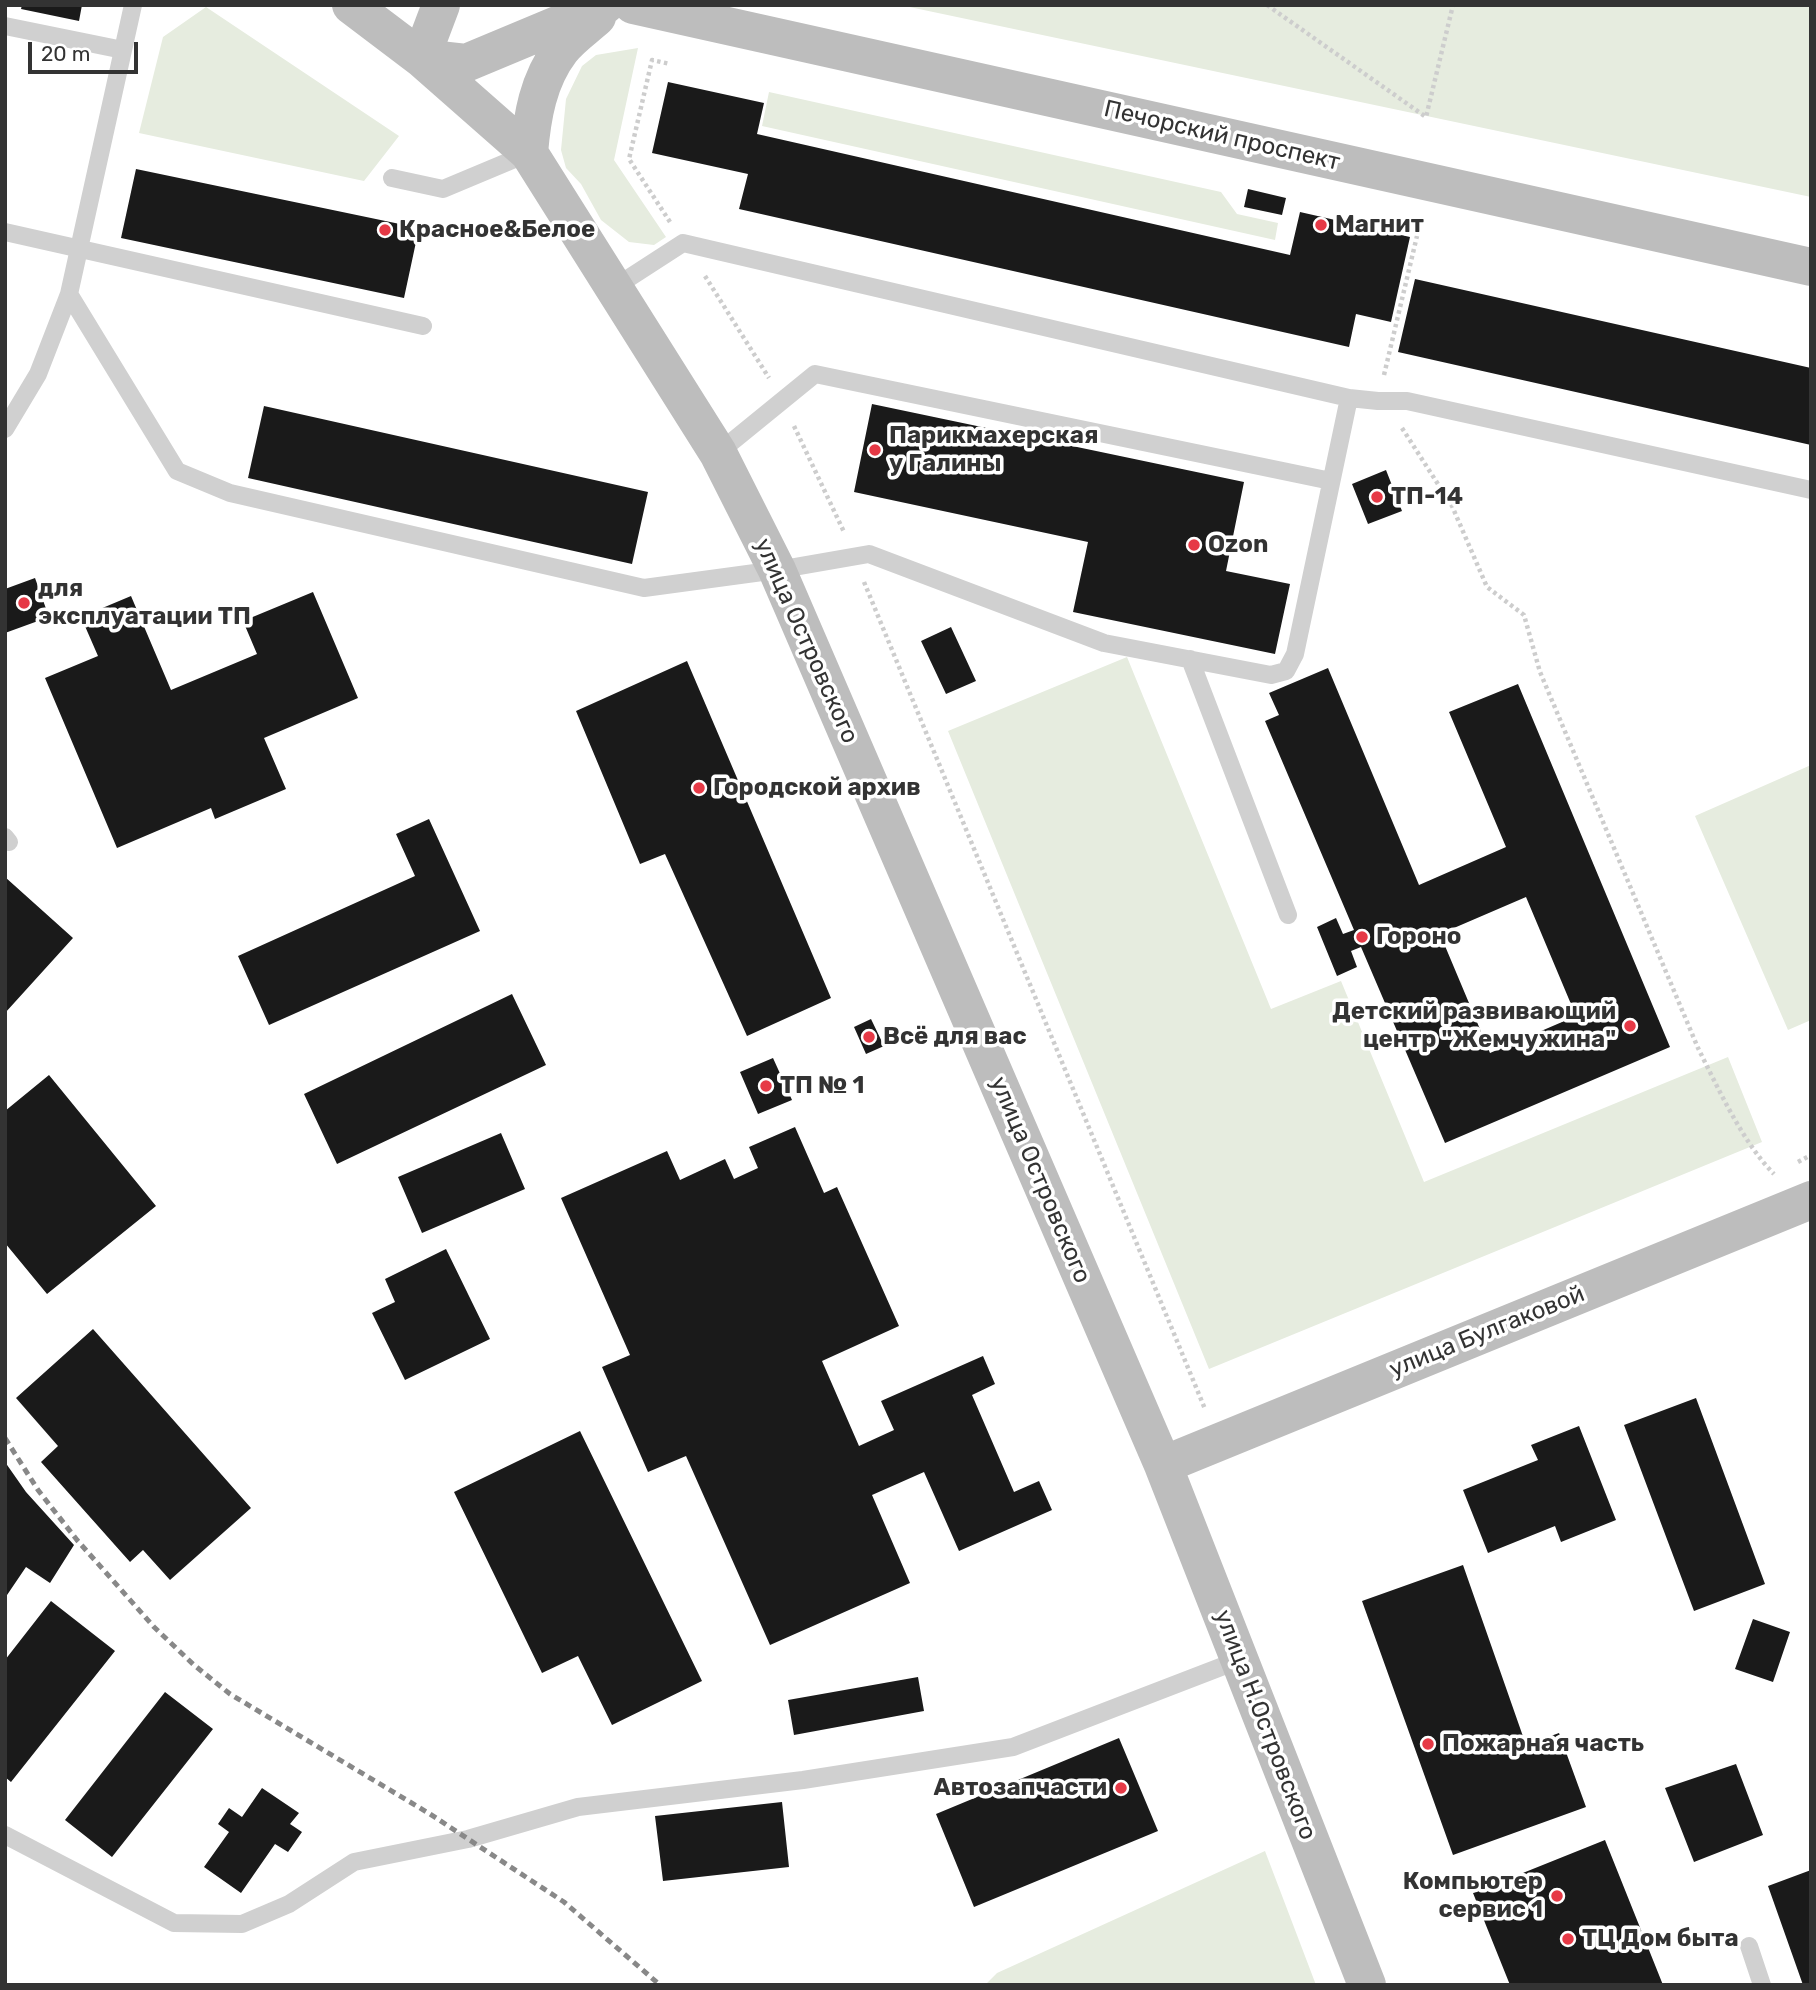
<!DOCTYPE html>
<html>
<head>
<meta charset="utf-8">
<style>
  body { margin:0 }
  #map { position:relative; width:1816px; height:1990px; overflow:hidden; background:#fff; font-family:Rubik,sans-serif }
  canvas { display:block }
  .frame { position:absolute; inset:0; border:7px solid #333; pointer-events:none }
  .scale { position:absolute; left:28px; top:42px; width:110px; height:32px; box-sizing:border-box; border:4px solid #333; border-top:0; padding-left:9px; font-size:21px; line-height:24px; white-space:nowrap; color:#333; -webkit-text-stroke:5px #fff; paint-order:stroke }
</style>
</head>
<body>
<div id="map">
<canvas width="1816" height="1990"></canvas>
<div class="frame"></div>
<div class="scale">20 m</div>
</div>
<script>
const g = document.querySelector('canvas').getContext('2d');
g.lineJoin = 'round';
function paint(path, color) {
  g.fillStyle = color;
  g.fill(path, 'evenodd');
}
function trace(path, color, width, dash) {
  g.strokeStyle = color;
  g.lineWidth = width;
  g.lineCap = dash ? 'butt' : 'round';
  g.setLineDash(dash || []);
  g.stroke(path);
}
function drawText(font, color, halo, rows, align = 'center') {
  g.font = font + ' Rubik,sans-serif';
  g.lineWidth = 7;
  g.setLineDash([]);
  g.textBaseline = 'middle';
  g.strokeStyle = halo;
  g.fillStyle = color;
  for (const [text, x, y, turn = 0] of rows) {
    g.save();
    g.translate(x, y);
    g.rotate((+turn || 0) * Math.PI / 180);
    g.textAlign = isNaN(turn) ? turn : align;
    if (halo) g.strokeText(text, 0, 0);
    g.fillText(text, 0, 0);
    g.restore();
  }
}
paint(new Path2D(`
  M900,5H1811V197Z
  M206,7L399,136L364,181L139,133L163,37Z
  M638,48L614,160L666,237L654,245L629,242L601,220L581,184L566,168L561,150L566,99L582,66L596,55Z
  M769,92L1221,192L1237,214L1278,223L1275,240L762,126Z
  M1127,657L1271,1009L1341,981L1424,1182L1728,1057L1762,1142L1209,1369L948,731Z
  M1811,765V1020L1788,1030L1695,816Z
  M1265,1851L1316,1985H985L997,1973Z`), '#e6ecdf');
paint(new Path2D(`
  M22,5H82L79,21L21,9Z
  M668,82L764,103L757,134L1290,255L1300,212L1410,237L1391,322L1356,314L1349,347L739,209L748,174L652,153Z
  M136,169L419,228L404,298L121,238Z
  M1248,189L1286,198L1282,215L1244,207Z
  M1415,279L1811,368V445L1398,352Z
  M872,404L1244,482L1226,571L1290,584L1275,654L1073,612L1088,542L854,492Z
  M264,406L648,492L632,564L248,478Z
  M1386,470L1402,511L1368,524L1352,484Z
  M35,578L49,617L5,633V589Z
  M313,592L358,698L264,738L286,789L215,819L211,808L117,848L45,678L98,656L81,617L131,596L171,690L257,654L243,621Z
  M951,627L976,681L946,694L921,641Z
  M687,661L831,998L747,1036L665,854L640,864L576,711Z
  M1328,668L1419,885L1506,847L1449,712L1518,684L1670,1047L1445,1143L1361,947L1351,951L1357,967L1337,976L1317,927L1336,918L1343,934L1354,930L1265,721L1279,715L1269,693ZM1526,897L1576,1016L1490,1053L1440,934Z
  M429,819L480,931L269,1025L238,956L415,876L396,834Z
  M5,877L73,938L5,1013Z
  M512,994L546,1065L337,1164L304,1094Z
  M871,1019L884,1046L866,1054L854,1027Z
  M773,1058L792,1100L758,1114L740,1072Z
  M49,1075L156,1206L47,1294L5,1243V1111Z
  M795,1127L824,1193L837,1187L899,1326L822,1361L859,1446L894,1430L881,1401L983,1356L995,1384L972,1395L1014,1492L1039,1481L1052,1510L959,1551L924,1472L872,1495L910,1583L770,1645L686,1456L648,1472L602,1367L630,1355L561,1198L667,1151L680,1180L725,1159L734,1179L758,1168L749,1147Z
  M501,1133L525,1189L422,1233L398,1177Z
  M446,1249L490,1339L405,1380L372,1313L395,1302L385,1279Z
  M93,1329L251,1508L170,1580L143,1550L130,1562L41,1462L58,1446L16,1398Z
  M1696,1398L1765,1584L1694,1611L1624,1425Z
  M1579,1426L1616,1520L1561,1542L1555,1526L1488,1553L1463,1490L1538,1460L1531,1445Z
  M580,1431L702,1681L612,1725L578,1656L542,1673L454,1492Z
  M5,1462L26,1492L74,1545L50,1583L26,1567L5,1598Z
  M1463,1565L1526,1745L1559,1733L1586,1807L1453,1855L1362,1601Z
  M51,1601L115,1651L11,1782L5,1777V1660Z
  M1753,1619L1790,1632L1773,1682L1735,1669Z
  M918,1677L924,1711L794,1735L788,1700Z
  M165,1692L213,1729L112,1857L65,1820Z
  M1119,1738L1158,1831L974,1907L936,1814Z
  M1736,1764L1763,1835L1694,1862L1665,1788Z
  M262,1788L299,1813L290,1824L302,1832L288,1852L275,1844L241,1893L204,1867L229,1832L218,1824L229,1808L242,1817Z
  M782,1802L789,1867L663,1881L655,1816Z
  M1605,1840L1663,1985H1510L1473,1893Z
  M1811,1870V1985H1803L1768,1886Z`), '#1a1a1a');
trace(new Path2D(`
  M1267,5L1426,117L1453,5
  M670,222L629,159L652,60L670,64
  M705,276L769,378
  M1384,375L1417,236
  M794,426L844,532
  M1402,428L1452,506L1487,587L1524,615L1540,672L1698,1048C1718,1088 1743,1143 1774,1174
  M864,582L1205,1409
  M1798,1162L1811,1155`), '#cdcdcd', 4.5, [3.5, 3.5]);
trace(new Path2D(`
  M5,26L123,50
  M392,178L443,189L529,153
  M5,232L423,326
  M615,287L683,243L1349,398L1378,401H1407L1811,490
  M69,294L177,471L230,493L644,588L777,570L869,554L1104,643L1271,675L1286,671L1295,654L1349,398
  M5,429L38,374L69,294L133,5
  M718,453L815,374L1331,481
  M1190,659L1288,915
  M5,837L9,842
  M5,1835L174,1923L242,1924L289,1904L354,1862L468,1839L578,1807L803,1780L1013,1747L1239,1660
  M1749,1946L1762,1985`), '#d0d0d0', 18);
trace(new Path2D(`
  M351,5L421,58L529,153L718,453L777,570L1163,1465L1367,1985
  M441,5L421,58L466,63L605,5
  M633,5L1811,267
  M529,153C532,117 538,80 561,50C570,38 586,27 597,17
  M1163,1465L1811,1200`), '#bdbdbd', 38);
trace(new Path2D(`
  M5,1438L38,1490L77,1540L154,1627L194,1665L230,1694L430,1814L564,1902L660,1985`), '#888', 5, [7, 5]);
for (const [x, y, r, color] of [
  [1321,225,7,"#e63946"],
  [385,230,7,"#e63946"],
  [875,450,7,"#e63946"],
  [1377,497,7,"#e63946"],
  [1194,545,7,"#e63946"],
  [24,603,7,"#e63946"],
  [699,788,7,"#e63946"],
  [1362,937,7,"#e63946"],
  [1630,1026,7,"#e63946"],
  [869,1037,7,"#e63946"],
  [766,1086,7,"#e63946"],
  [1428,1744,7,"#e63946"],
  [1121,1788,7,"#e63946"],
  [1557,1896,7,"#e63946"],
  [1568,1939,7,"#e63946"]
]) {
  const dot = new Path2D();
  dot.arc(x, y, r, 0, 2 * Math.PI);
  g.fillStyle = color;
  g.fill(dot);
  trace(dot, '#fff', 2.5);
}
drawText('24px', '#333', '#fff', [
  ["Печорский проспект",1222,136,13],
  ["улица Островского",806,641,66],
  ["улица Островского",1040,1180,67],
  ["улица Булгаковой",1487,1332,-22],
  ["улица Н.Островского",1265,1725,69]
]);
drawText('bold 24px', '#333', '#fff', [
  ["Магнит",1335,225],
  ["Красное&Белое",399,230],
  ["Парикмахерская",889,436],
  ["у Галины",889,464],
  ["ТП-14",1391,497],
  ["Ozon",1208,545],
  ["для",38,589],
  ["эксплуатации ТП",38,617],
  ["Городской архив",713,788],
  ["Гороно",1376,937],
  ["Детский развивающий",1616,1012,"right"],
  ["центр \"Жемчужина\"",1616,1040,"right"],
  ["Всё для вас",883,1037],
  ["ТП № 1",780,1086],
  ["Пожарная часть",1442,1744],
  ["Автозапчасти",1107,1788,"right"],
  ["Компьютер",1543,1882,"right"],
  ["сервис 1",1543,1910,"right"],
  ["ТЦ Дом быта",1582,1939]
], 'left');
</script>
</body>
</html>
